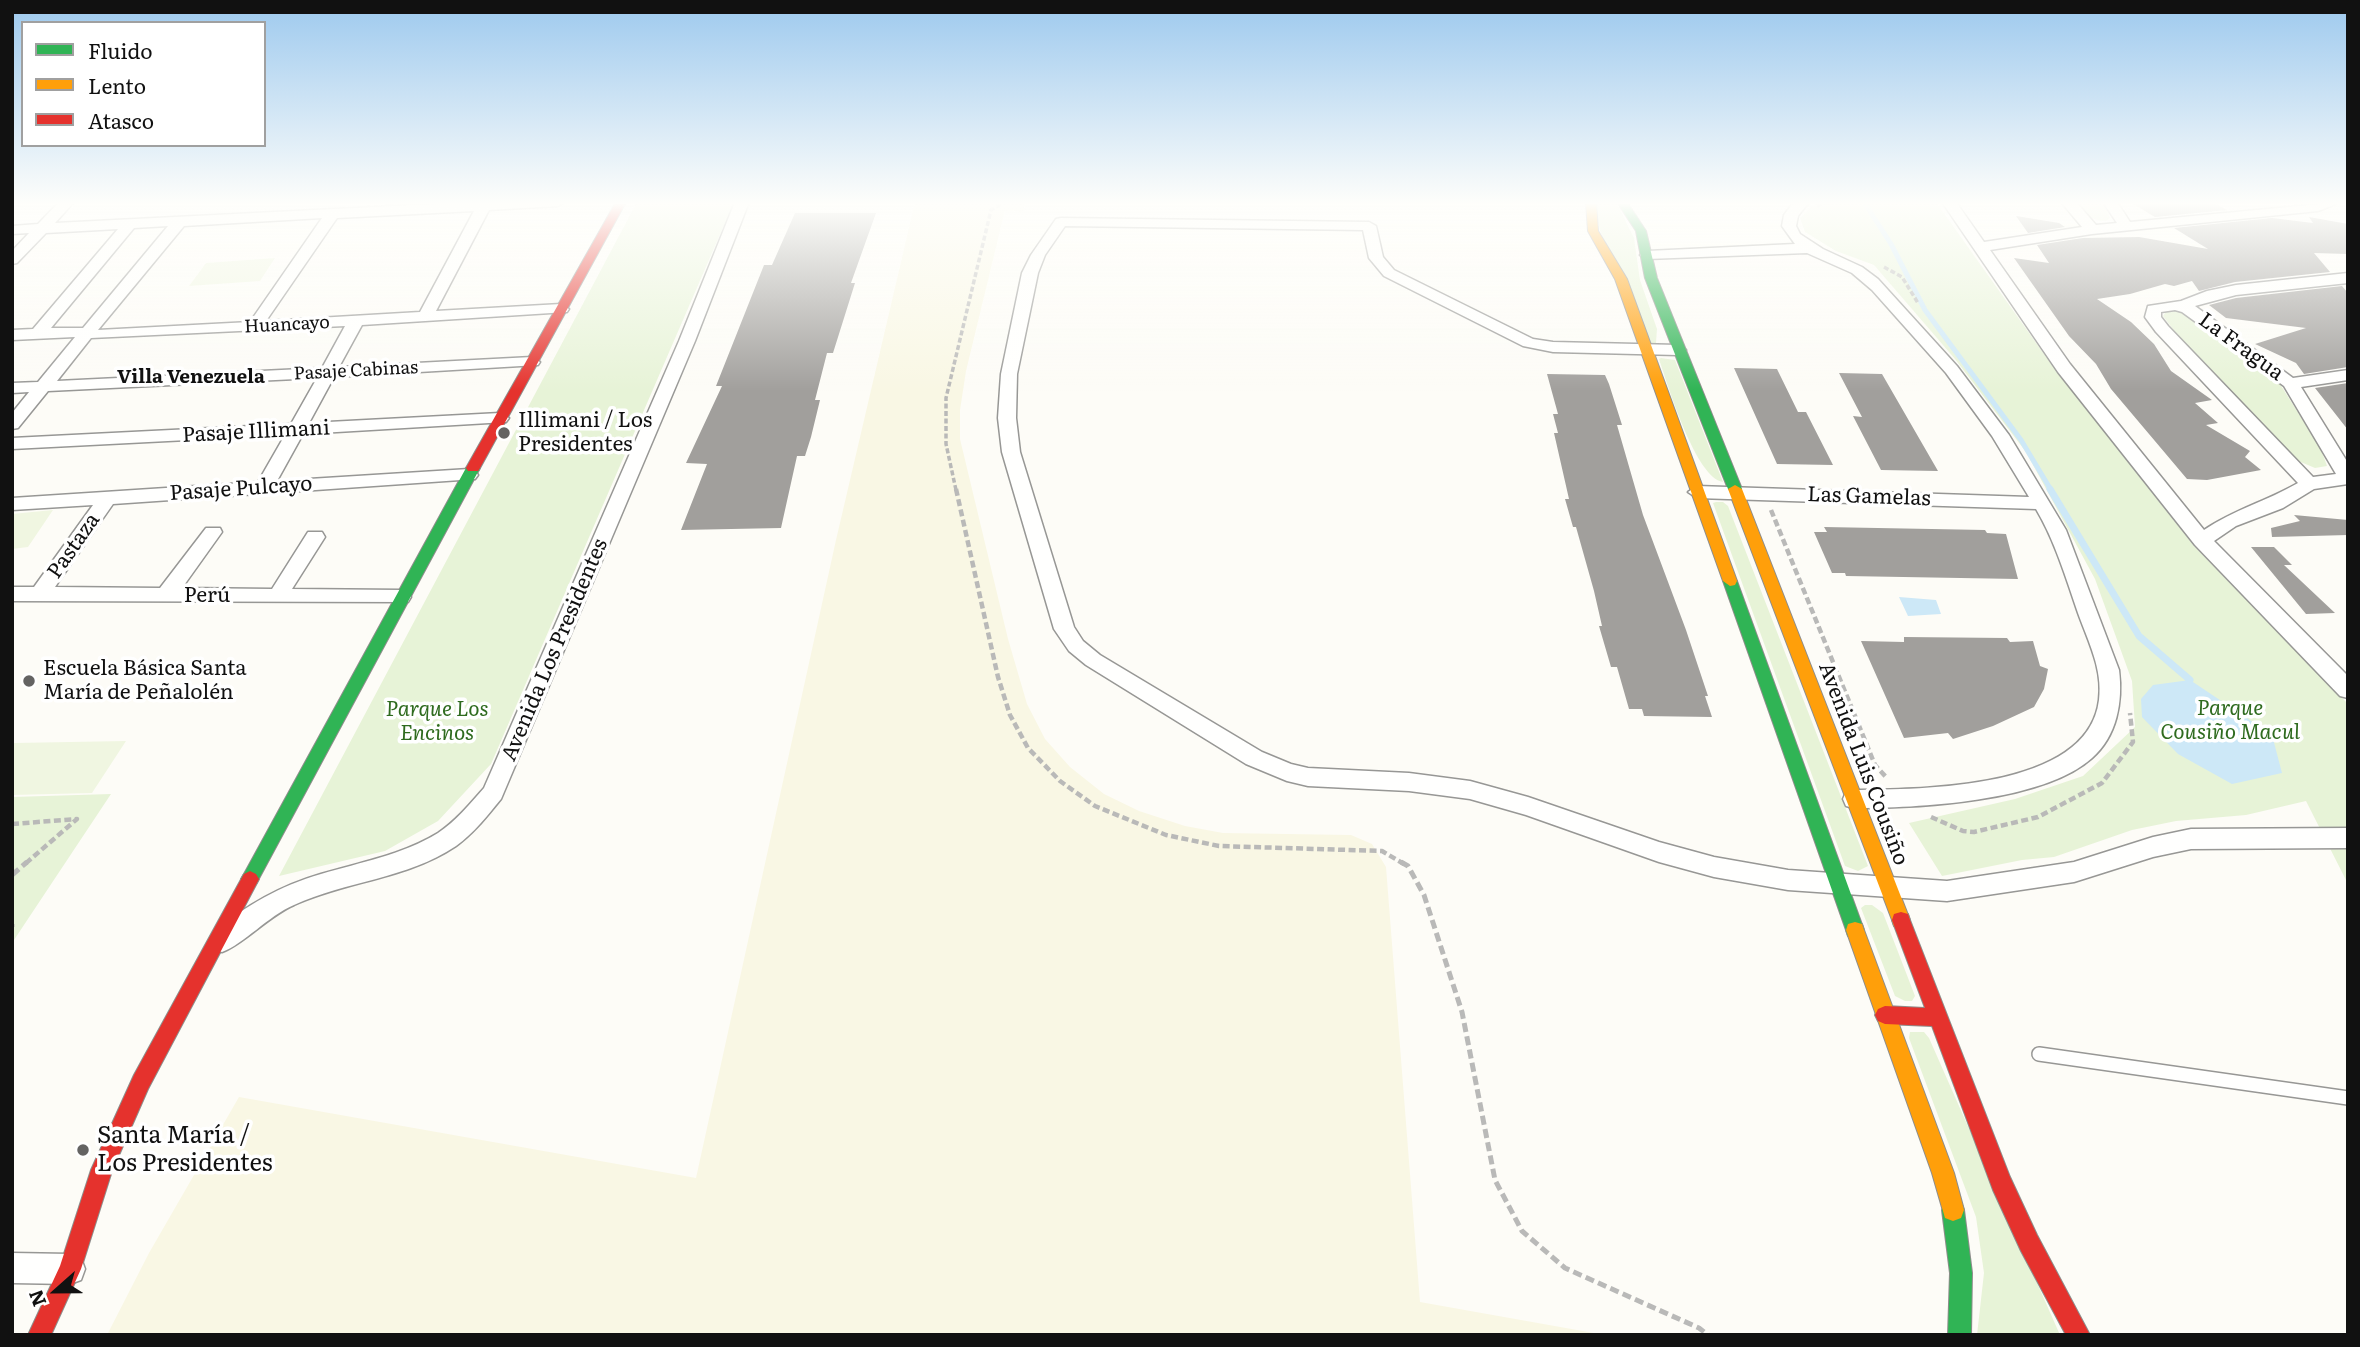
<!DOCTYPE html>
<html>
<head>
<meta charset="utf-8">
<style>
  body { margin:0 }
  #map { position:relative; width:2360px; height:1347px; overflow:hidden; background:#fdfcf7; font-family:Literata,serif }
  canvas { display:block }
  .frame { position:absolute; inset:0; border:14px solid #111; pointer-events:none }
  .legend { position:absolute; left:21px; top:21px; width:245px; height:126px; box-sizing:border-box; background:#fff; border:2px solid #a0a0a0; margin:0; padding:9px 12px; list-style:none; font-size:21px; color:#111 }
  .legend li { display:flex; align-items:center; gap:14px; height:35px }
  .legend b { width:35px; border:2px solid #a0a0a0 }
  .north { position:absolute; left:21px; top:1256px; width:70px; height:70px; -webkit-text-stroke:5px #fff; paint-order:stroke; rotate:249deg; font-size:19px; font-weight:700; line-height:28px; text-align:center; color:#111 }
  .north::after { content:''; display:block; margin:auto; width:24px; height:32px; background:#111; clip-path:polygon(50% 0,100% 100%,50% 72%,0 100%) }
</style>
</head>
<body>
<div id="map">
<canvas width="2360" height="1347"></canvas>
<div class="frame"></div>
<ul class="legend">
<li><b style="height:9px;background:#30b455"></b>Fluido</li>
<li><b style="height:9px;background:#ff9f0a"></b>Lento</li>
<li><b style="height:9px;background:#e5322d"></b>Atasco</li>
</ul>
<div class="north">N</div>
</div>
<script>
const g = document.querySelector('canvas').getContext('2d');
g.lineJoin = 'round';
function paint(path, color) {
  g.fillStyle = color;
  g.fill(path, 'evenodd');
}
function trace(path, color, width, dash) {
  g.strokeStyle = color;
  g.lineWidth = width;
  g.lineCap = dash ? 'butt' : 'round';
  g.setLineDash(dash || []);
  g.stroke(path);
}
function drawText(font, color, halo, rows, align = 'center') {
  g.font = font + ' Literata,serif';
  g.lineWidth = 7;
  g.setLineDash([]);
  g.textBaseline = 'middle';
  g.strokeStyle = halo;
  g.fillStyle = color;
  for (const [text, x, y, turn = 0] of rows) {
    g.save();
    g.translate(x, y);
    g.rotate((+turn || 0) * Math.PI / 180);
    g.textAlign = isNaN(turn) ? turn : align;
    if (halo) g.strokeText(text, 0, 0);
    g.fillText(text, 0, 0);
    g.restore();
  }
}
paint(new Path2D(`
  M915,202H1025L1023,212L1005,210L966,371L960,410V439L1008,639L1027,704L1045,739L1070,767L1104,794L1139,811L1185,826L1223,833L1351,835L1372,844L1386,867L1420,1302L1605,1335H107L149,1253L239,1097L696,1178L836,540Z`), '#f9f7e4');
paint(new Path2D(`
  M637,202H734L491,764L438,821L385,851L279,876Z
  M1595,202H1616L1634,238L1640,280L1657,329L1656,343L1651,345L1600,231Z
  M1817,202H1936L2049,361L2194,546L2348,704V884L2306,801L2246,815L2176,821L2132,830L2054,857L2022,860L1942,876L1909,823L2015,799L2083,776L2135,727L2132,681L2095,579L2026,452L1955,359L1874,265L1836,251L1805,232L1800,218Z
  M2074,202H2103L2110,218L2106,221C2091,221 2084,213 2074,202Z
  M2176,307L2280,384L2321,449L2327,466L2315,468L2296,460L2178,336L2163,316L2167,310Z
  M1661,358L1675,360L1723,482C1696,478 1668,386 1659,359Z
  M1716,502H1723L1728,506L1868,866L1858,871L1845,866L1713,503Z
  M111,794L12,943V797Z
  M1865,905H1872L1883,913L1915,996L1912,1001H1905L1895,996L1861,908Z
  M1910,1032H1924L1929,1038L2060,1335H1977L1984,1273L1976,1217L1909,1038Z`), '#e7f3d7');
paint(new Path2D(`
  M275,258L260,281L189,286L206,263Z
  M53,510L28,547L12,549V514Z
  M126,741L92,793L12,795L14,743Z`), '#f0f6e1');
paint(new Path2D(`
  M1899,597L1936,600L1941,614L1908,616Z
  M2190,680L2272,735L2282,773L2232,784L2178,754L2142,717L2141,699L2153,685Z`), '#cde8f7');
trace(new Path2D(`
  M1864,202L1891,244L1925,310L2021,440L2051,490`), '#cde8f7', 5);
trace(new Path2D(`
  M2050,489L2139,636L2190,680`), '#cde8f7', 7);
paint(new Path2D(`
  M2130,202H2212L2227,210L2155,217Z
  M795,213H876L851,283H855L833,353H827L815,400H820L811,437L805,456H797L781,528L681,530L707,464L686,463L722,386H716L764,265H772Z
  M2016,216L2059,223L2065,227L2028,233Z
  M2309,217L2348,224V254L2314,253L2330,272L2235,282L2199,291L2192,281L2174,286L2165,284L2130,294L2097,299L2131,322L2154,344L2171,371L2212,400L2195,403L2218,423L2206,425L2250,451L2245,457L2261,470L2207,480L2187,479L2111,389L2096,364L2069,336L2014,258L2049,263L2037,245L2083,238L2139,237L2208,249L2174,228L2272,218L2313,223Z
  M2342,286L2348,293V367L2304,374L2296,363L2255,344L2306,328L2226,318L2209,305L2236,298Z
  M1734,368L1777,369L1798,412H1806L1833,465L1777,464Z
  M1839,373L1882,374L1938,471L1881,470L1853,416L1862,417Z
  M1547,374L1605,375L1609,384L1622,425H1617L1643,515L1686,630L1708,696H1705L1712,717L1644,716L1642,709H1629L1617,667H1611L1599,626H1602L1594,591L1576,527H1573L1565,499H1569L1554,433H1558L1553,414H1558Z
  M2348,383V430L2315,388Z
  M2294,515L2348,520V535L2272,537L2271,528L2300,521Z
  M1824,527L1985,530L1987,533L2006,534L2018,579L1846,576L1845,573H1832L1814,532H1827Z
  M2251,547H2274L2292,565H2284L2335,613L2306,614Z
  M1904,637L2007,638L2010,642L2033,641L2040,666L2048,669L2044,689L2034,707L1993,726L1953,739L1948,733L1904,738L1861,641L1904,642Z`), '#a19f9c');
const lane = new Path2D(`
  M2039,1054L2348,1098`);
const street = new Path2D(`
  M59,202H74L55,223L474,202H565L558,206L489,210L436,311L561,304L569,309L567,312L362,325L339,367L532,357L540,362L538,365L334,377L309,423L500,413L509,418L506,422L303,434L277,481L469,469L475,471L478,475L475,479L113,504L55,587L160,588L206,528H220L222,532L182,588L272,589L308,532H322L325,537L292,589L401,590L408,592L411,597L408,602L12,601V587H34L93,505L12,510V498L258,482L285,435L12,449V438L291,424L317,378L48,391L18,428L12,429V413L29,392L12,393V383L38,382L75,337L12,340V330L33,329L118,229L46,233L17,263L12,264V251L29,233L12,234V226L38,224ZM474,211L420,312L266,321L337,218ZM322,218L250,322L98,330L184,226ZM168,226L83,328H51L134,228ZM345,326L322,368L57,381L91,338Z
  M735,202H749L695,341L501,799C487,816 474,833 456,846C407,879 346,881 294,905C268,916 244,944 222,952L213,949L210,941L213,933C246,905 280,886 321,874C361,862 402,855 438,833C456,821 470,804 484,788L679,341Z
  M1794,202H1809L1798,216L1796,226L1800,234L1823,249L1862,267L1878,279L1957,366L2009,435L2066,530L2119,670C2123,702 2117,736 2092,758C2043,802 1917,808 1854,808L1846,806L1843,799L1846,792L1854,790C1922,789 2088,790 2099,700C2103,669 2088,641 2078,613C2066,578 2055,541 2036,509L1697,498L1688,492L1697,486L2029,497L1992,436L1946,373L1872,290L1852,273L1807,253L1647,259L1640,255L1647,251L1795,244L1782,226L1784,215Z
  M1942,202H1956L1984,242L2082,227L2061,202H2076L2096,225L2117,223L2103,202H2117L2130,222L2341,202L2318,211L2092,234L1990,250L2070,364L2204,530C2233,510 2267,501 2298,483L2156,332L2145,317L2148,306L2181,301L2207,291L2236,285L2348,273V283L2236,295L2195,306L2293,378L2348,370V380L2301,387L2348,463V484L2314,489L2283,508L2236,526L2214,541L2348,676V698L2340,696L2195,545L2058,372ZM2175,310L2182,312L2284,386L2336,474L2313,477L2168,326L2161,317V312Z
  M1061,218L1369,222L1376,226L1383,257L1394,270L1533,339L1553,342L1678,345L1686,350L1678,355L1553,352L1523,346L1384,276L1369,258L1363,230L1065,226L1045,255L1038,273L1017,374L1016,418L1020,452L1074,627L1083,641L1100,655L1262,752L1291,764L1308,768L1409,773L1470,781L1528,797L1659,842L1714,857L1788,870L1947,881L2074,862L2153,837L2191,829L2348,828V848L2191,849L2153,857L2074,882L1947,901L1788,890L1714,877L1659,862L1526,815L1470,799L1409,791L1308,786L1287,781L1246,764L1086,665L1069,651L1054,629L1002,452L998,418L1001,374L1022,273L1031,255L1056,219Z
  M12,1253L70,1254L81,1258L85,1269L81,1280L70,1284L12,1283Z`);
const fast = new Path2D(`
  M1617,202H1627L1646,231L1657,278L1742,489L1740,492H1730L1728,489L1645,278L1636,231Z
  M473,464L480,468L256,884L250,887L244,884L241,879L244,874L466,468Z
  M1730,576L1737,581L1864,930L1862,936L1855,938L1848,936L1846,930L1723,581Z
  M1953,1199L1961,1202L1964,1210L1972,1273L1971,1335H1948L1950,1273L1942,1210L1945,1202Z`);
const slow = new Path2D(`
  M1586,202H1596L1598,231L1627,279L1737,581L1735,585L1730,586L1723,581L1615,279L1588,231Z
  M1735,485L1742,489L1910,920L1908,926L1901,928L1894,926L1892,920L1728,489Z
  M1855,922L1862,924L1864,930L1954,1173L1964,1210L1961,1218L1953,1221L1945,1218L1932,1173L1846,930L1848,924Z`);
const jam = new Path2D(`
  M616,202H626L480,468L478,471H468L466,468Z
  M250,871L256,874L259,879L148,1089L112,1171L81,1269L51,1335H28L60,1266L91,1170L134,1075L244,874Z
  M1901,912L1908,914L1910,920L2010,1177L2037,1235L2090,1335H2066L2021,1251L1993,1190L1932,1026L1885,1024L1878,1021L1875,1015L1878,1009L1885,1006L1925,1008L1892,920L1894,914Z`);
trace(lane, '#979795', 16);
trace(street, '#979795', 3);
trace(fast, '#8e8d8b', 2);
trace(slow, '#8e8d8b', 2);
trace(jam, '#8e8d8b', 2);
trace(new Path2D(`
  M1817,206L1828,202
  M1884,267L1902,277L1918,303
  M956,490L946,444V398L991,210L1005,202`), '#b9b9b8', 3.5, [5, 2.5]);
trace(new Path2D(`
  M956,489L998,677L1010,715L1028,748L1060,781L1095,806L1166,835L1219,846L1382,851L1404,864
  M1771,510L1875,765L1886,777
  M1931,817L1963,831L1974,832L2038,817L2102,783L2133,742L2130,713
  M12,824L77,819L25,864`), '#b9b9b8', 4.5, [7, 3.5]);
trace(new Path2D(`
  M1401,862L1408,866L1424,895L1462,1012L1495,1180L1522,1231L1565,1268L1699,1328L1708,1335
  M12,875L27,862
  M12,924V927`), '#b9b9b8', 5, [9, 4.5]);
trace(lane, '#fffffe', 13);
paint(street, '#fffffe');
paint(fast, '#30b455');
paint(slow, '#ff9f0a');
paint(jam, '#e5322d');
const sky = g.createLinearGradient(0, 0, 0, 391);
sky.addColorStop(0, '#9dc9ee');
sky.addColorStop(0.52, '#fefefb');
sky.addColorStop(1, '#fefefb00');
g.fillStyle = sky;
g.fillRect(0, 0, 2360, 391);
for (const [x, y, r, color] of [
  [504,433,7,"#646362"],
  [29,681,7,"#646362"],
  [83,1150,7,"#646362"]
]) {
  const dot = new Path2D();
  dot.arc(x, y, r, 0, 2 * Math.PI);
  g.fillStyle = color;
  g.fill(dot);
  trace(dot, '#fff', 2.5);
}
drawText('18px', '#111', '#fff', [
  ["Huancayo",287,325,-3],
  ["Pasaje Cabinas",356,371,-3]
]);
drawText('bold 19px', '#111', '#fff', [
  ["Villa Venezuela",191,377]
]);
drawText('21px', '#111', '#fff', [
  ["La Fragua",2241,347,36],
  ["Pasaje Illimani",256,432,-3],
  ["Pasaje Pulcayo",241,489,-4],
  ["Las Gamelas",1869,497,2],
  ["Pastaza",74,546,-55],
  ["Perú",207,596],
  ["Avenida Los Presidentes",555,650,-67],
  ["Avenida Luis Cousiño",1863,764,69]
]);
drawText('21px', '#111', '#fff', [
  ["Illimani / Los",518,421],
  ["Presidentes",518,445],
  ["Escuela Básica Santa",43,669],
  ["María de Peñalolén",43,693]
], 'left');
drawText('italic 21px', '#2f6b1f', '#fff', [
  ["Parque",2230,709],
  ["Cousiño Macul",2230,733],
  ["Parque Los",437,710],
  ["Encinos",437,734]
]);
drawText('24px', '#111', '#fff', [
  ["Santa María /",97,1136],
  ["Los Presidentes",97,1164]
], 'left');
</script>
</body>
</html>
